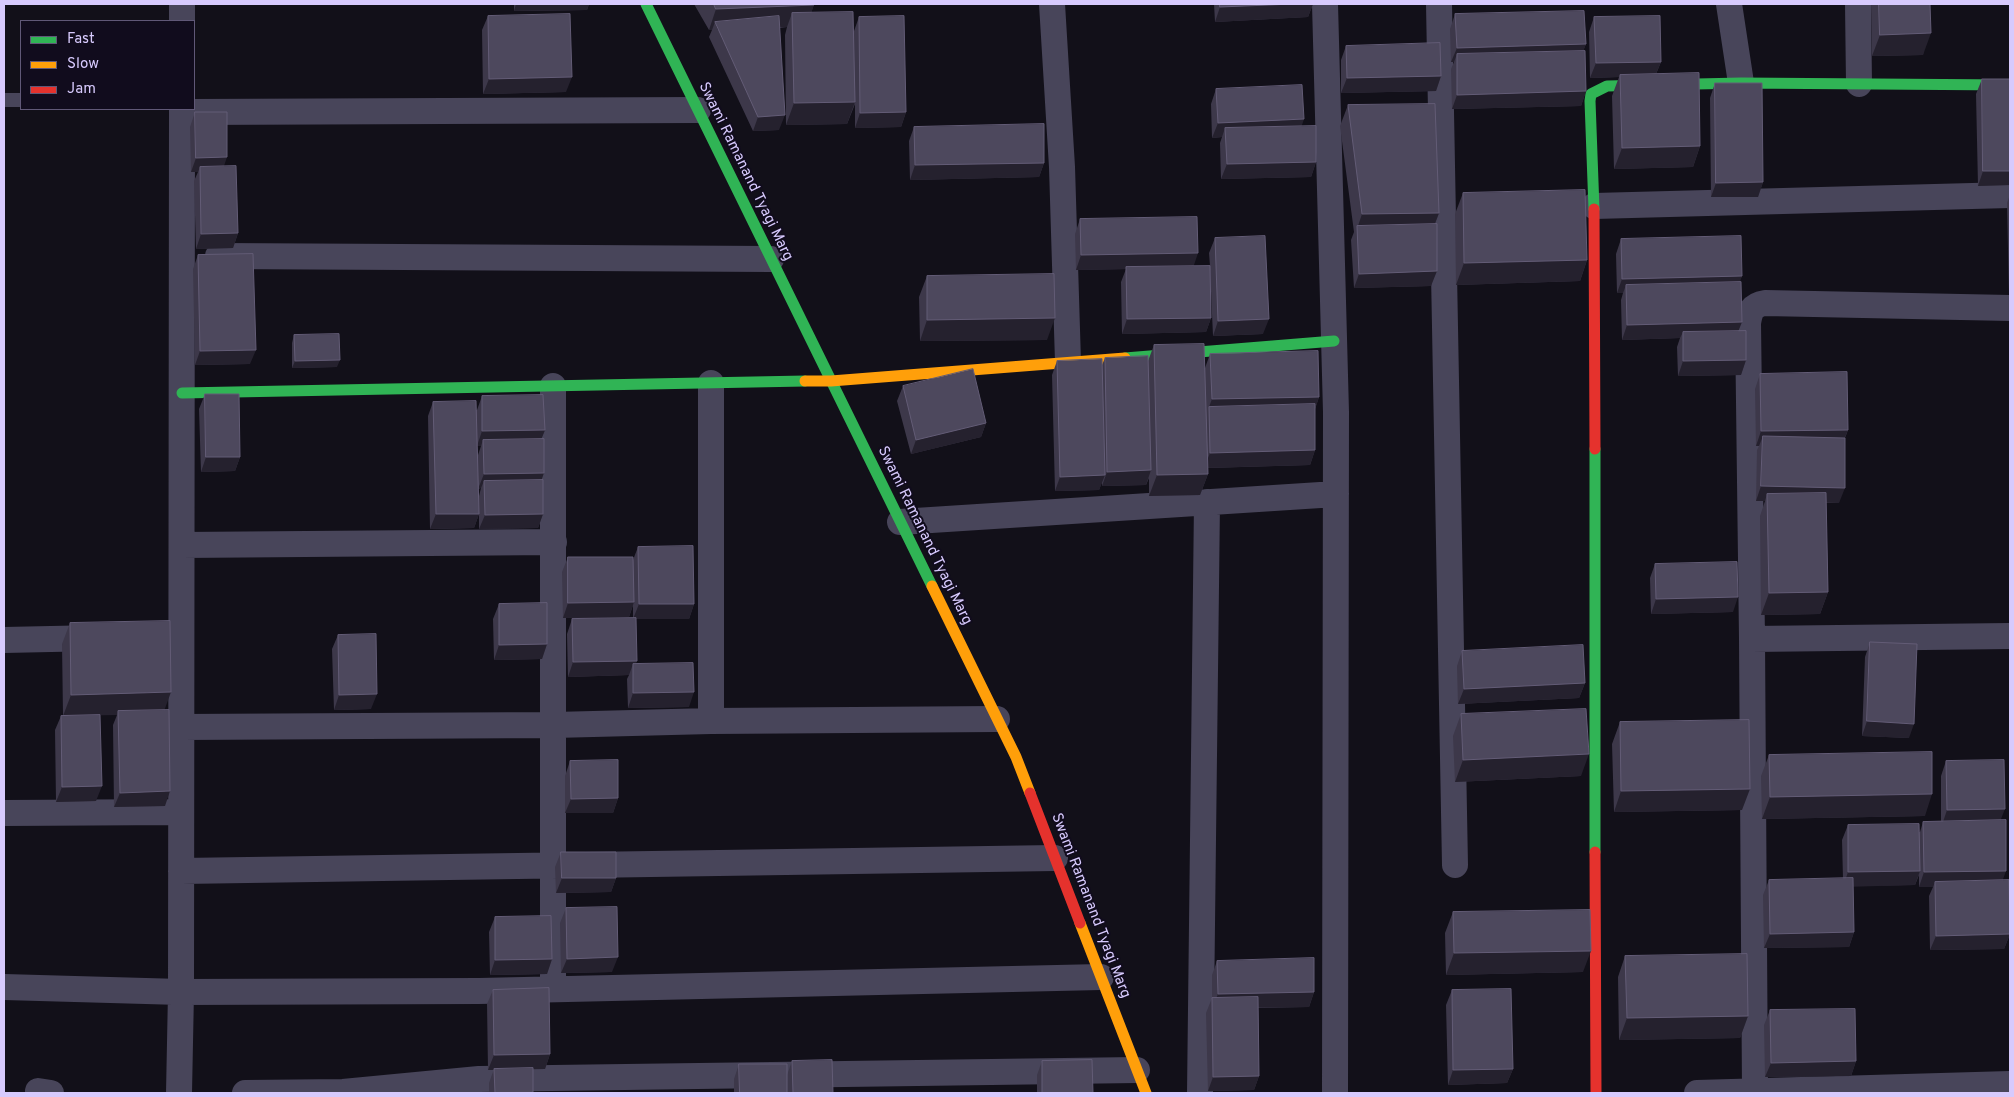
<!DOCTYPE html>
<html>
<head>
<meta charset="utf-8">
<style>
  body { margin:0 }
  #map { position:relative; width:2014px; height:1097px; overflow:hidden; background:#121019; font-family:Overpass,sans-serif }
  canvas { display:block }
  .frame { position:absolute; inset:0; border:5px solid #d7cafd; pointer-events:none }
  .legend { position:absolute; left:20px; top:20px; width:175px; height:90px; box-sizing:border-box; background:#110c1d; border:1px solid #605877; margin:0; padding:6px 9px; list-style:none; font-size:15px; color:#d7cafd }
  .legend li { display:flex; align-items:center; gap:10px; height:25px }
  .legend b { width:25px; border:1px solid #605877 }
</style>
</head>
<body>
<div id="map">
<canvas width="2014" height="1097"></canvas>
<div class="frame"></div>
<ul class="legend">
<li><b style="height:6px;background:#30b455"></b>Fast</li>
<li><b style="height:6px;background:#ff9f0a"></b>Slow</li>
<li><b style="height:6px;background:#e5322d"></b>Jam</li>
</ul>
</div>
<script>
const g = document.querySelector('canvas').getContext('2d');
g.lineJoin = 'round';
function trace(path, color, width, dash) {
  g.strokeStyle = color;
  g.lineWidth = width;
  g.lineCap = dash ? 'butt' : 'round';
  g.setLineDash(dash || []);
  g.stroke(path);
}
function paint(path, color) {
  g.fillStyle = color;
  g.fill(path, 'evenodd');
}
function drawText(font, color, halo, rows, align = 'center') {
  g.font = font + ' Overpass,sans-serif';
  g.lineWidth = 4;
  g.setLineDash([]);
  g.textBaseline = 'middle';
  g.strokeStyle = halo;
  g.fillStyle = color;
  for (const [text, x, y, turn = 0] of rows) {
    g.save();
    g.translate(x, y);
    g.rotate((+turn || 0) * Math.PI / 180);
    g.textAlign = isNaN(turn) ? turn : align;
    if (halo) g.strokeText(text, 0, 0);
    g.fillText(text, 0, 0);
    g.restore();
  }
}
trace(new Path2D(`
  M4,100H21`), '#48455a', 14);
trace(new Path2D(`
  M1052,4L1062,167L1068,362
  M1325,4L1336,412L1335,1093
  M1439,4L1455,865
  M1729,4L1741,83
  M1858,4L1859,84
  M182,21V4
  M192,112L698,110
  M1594,206L2010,195
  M218,256L771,259
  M711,383V721
  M553,386V989
  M900,522L1336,494
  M182,545L554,542
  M1752,639L2010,636
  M4,640L98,638
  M181,727L554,725L711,721L997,719
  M4,813L181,812
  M181,871L1055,858
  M4,987L181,992L479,991L1101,977
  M38,1091L51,1093
  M179,1093L181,992L182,109
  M245,1093L343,1092L479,1079L1137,1070
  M1200,1093L1207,502
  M1697,1093L2010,1084
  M1755,1093L1752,639L1748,323C1750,311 1752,305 1765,303L2010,308`), '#48455a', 26);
trace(new Path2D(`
  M646,4L932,586
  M1594,209L1590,101L1591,94L1607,86L1741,83L2010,85
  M1125,358L1334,341
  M182,393L805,381
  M1595,449V852`), '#30b455', 11);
trace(new Path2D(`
  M805,381H831L1125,358
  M932,586L1016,757L1030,793
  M1080,923L1146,1093`), '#ff9f0a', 11);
trace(new Path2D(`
  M1594,209L1595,449
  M1030,793L1080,923
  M1595,852L1596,1093`), '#e5322d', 11);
paint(new Path2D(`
  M514,4H589L587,10L514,11Z
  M694,4H814L811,13L854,31L859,17L906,112L901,127L855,128V104L847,124L786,125L785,35L787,27L780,28L779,130L753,131L709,37L712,30H709Z
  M1214,4H1313L1308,17L1215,22Z
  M1871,4H1930L1923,55L1872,56Z
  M1455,14L1586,44L1583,51L1586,91L1581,106L1452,109L1451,69L1454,62H1451L1450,29Z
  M488,16L566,92L483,94L482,30Z
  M1594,17L1661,62L1656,74L1700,146L1693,167L1614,169L1612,96L1619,77L1590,78L1589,32Z
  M1346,46L1441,76L1436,91L1341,93V60Z
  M1982,79L2010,185L1978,186L1976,94Z
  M1715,83L1763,182L1758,197H1711L1710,98Z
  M1216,89L1301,127L1316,162L1311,177L1221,179L1220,143L1222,137L1212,138L1211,104Z
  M1348,105L1439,213L1435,224L1431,286L1354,288L1351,240L1354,232L1340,126Z
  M195,112L224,166L238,233L233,248L196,249L194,181L198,172H191L190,127Z
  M914,127L1044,163L1039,177L910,180L909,141Z
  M1463,193L1587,260L1580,281L1456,285L1455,214Z
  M2010,195V295H2009L2007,203Z
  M1080,219L1193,266H1210L1209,253L1215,238L1263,334L1213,336L1210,269L1211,318L1206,332L1122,334L1121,282L1126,269L1076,270L1075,234Z
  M1621,239L1742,276L1739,282L1738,331L1746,360L1741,375L1678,376L1677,347L1680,338L1622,340L1621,300L1623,293H1617L1616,254Z
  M198,255L250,364L195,365L193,269Z
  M927,276L1047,340L920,341L919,297Z
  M294,335L337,367L292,368V343Z
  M1154,345L1205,368L1210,354L1319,397L1315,409V450L1310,465L1208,468V474L1200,495L1149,496V478L1146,485L1102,486V482L1099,490L1055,491L1052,375L1057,361L1102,365L1105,358L1148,361Z
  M1760,374L1848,430L1845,438L1839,503H1826L1828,592L1820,614L1761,615L1760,516L1765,501H1756L1757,450L1759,446H1756L1755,389Z
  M903,386L986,423L981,437L911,454L897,401Z
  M205,394L240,457L235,471L201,472L199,409Z
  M482,396L545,430L541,439L542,480L543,514L538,528L479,529V496L481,488L478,489L479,514L474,528L430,529L428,416L433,402L477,410ZM477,446H481L478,455Z
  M638,547L694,604L689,619H636L635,664L689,707L628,708L627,679L629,675L568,677L567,634L572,619L633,618V605L629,617L563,618L562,572L568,557L633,560Z
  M1655,564L1733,612L1651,614L1650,578Z
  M499,604L547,644L542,659L494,660L493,619Z
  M70,623L165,710V806L114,807L113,725L117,715H100L96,801L56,802L55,730L61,716H63L62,644Z
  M338,635L371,709L334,710L332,649Z
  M1870,642L1909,738L1862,736L1865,657Z
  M1462,651L1585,683L1579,698L1458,704L1457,666Z
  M1461,714L1581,776L1455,782L1453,736Z
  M1620,722L1742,810L1614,812L1612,744Z
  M1769,755L1925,816L1762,819L1761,776Z
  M570,761L618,798L613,813H565V776Z
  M1946,761L2001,820L2003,880L2010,934L2004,949L1930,950L1929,896L1933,887H1919V875L1915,885L1853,886L1854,932L1849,947L1764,948L1763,895L1769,880L1843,879L1842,840L1848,825L1920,832L1923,822L1941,821V776Z
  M2010,831V889L2009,835Z
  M561,852L616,878L611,892L556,893L555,867Z
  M566,908L612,972L561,973L560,923Z
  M1453,912L1583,972L1446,975L1445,933Z
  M495,917L552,959L547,974L490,975L489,932Z
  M1625,956L1748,1016L1740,1038L1619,1040L1618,977Z
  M1217,961L1314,992L1309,1007L1258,1008L1259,1076L1254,1090L1208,1091L1206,1013L1212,998V975Z
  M493,990L550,1054L545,1069H533V1093H489V1083L494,1069L488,1070L487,1004Z
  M1452,990L1513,1069L1507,1083L1448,1085L1446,1005Z
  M1770,1010L1856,1061L1851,1076L1765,1077L1764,1025Z
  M792,1061L833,1093H734V1079L739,1064L787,1075Z
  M1042,1061L1093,1093H1037V1075Z`), '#3d384a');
paint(new Path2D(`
  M516,4H589L587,10L514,11Z
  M1293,4H1313L1308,17L1215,22L1220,7Z
  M814,5L806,27L792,13L787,27L718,30L715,22L712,30H709L716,9Z
  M1931,33L1923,55L1872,56L1880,35Z
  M1586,44L1580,59L1457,54L1454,62H1451L1457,48Z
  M1661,62L1655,76L1620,75L1619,77L1590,78L1596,63Z
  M1441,76L1436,91L1341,93L1347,78Z
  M572,77L566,92L483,94L489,79Z
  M1586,91L1581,106L1452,109L1457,95Z
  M855,102L847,124L786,125L794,103Z
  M906,112L901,127L855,128L860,113Z
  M785,115L779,130L753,131L758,117Z
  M1304,119L1299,134L1225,128L1222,137L1212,138L1218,123Z
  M1700,146L1693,167L1614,169L1622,148Z
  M227,157L222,172L200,167L198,172H191L196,158Z
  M1316,162L1311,177L1221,179L1227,164Z
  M1044,163L1039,177L910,180L915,165Z
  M1983,171H2010V185L1978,186Z
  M1763,182L1758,197H1711L1716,183Z
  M1439,213L1431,234L1357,229L1362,214Z
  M238,233L233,248L196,249L201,234Z
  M1198,253L1193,268L1076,270L1081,255Z
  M1587,260L1580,281L1456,285L1464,263Z
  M1437,271L1431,286L1354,288L1359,274Z
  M1742,276L1737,290L1626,285L1623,293H1617L1622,279Z
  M1055,318L1047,340L920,341L927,320Z
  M1211,318L1206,332L1122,334L1127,319Z
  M1269,319L1263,334L1213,336L1218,321Z
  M1742,322L1736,337L1683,332L1680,338L1622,340L1627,325Z
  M256,350L250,364L195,365L200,351Z
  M340,360L337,367L292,368L295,361Z
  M1746,360L1741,375L1678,376L1683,361Z
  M1319,397L1314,412L1209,407L1212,399Z
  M986,423L981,437L911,454L916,440Z
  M545,430L539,445L483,440L481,446H477L482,431Z
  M1848,430L1842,444L1763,436L1759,446H1756L1761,431Z
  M1315,450L1310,465L1204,468L1210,453Z
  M206,457H240L235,471L201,472Z
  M1151,470L1146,485L1102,486L1107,472Z
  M544,473L539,487L484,481L481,488L478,489L484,474Z
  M1208,474L1200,495L1149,496L1157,475Z
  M1105,475L1099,490L1055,491L1060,477Z
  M1761,486L1845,488L1839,503L1767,501V494L1765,501H1756Z
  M436,514H479L474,528L430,529Z
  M543,514L538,528L479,529L485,515Z
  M1828,592L1820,614L1761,615L1769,593Z
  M1738,597L1733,612L1651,614L1656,599Z
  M634,602L629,617L563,618L568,603Z
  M639,604H694L689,619H633Z
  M547,644L542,659L494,660L499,645Z
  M637,661L633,671V664L629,675L568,677L573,662Z
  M1585,683L1579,698L1458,704L1464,689Z
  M171,692L163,714L118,711L117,715L63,716L71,695Z
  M694,692L689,707L628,708L633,693Z
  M377,694L371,709L334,710L339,695Z
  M1867,721L1914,724L1909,738L1862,736Z
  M1589,754L1581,776L1455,782L1463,760Z
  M102,786L96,801L56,802L62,787Z
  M1750,789L1742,810L1614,812L1621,791Z
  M170,791L165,806L114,807L120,793Z
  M1932,794L1925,816L1762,819L1770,797Z
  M618,798L613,813H565L571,799Z
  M2005,809L1999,824L1942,825L1947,810Z
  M1920,871L1915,885L1843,887L1848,872Z
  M2006,871L2001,885L1935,882L1933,887H1919L1924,872Z
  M562,878H616L611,892L556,893Z
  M1854,932L1849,947L1764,948L1770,934Z
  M2010,934L2004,949L1930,950L1936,936Z
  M1591,951L1583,972L1446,975L1454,953Z
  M618,957L612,972L561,973L567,959Z
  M552,959L547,974L490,975L495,960Z
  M1314,992L1309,1007L1212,1008L1218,994Z
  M1748,1016L1740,1038L1619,1040L1627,1018Z
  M550,1054L545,1069L488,1070L494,1055Z
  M1856,1061L1851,1076L1765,1077L1771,1063Z
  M1513,1069L1507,1083L1448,1085L1453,1070Z
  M1259,1076L1254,1090L1208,1091L1213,1077Z`), '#25212e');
const building = new Path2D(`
  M714,4H814V5L716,9Z
  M1220,4H1293L1220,7Z
  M1879,4H1930L1931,33L1880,35Z
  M1584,11L1586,44L1457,48L1455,14Z
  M853,12L855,102L794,103L792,13Z
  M570,14L572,77L489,79L488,16Z
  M779,16L785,115L758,117L715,22Z
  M904,16L906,112L860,113L859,17Z
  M1660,16L1661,62L1596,63L1594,17Z
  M1440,43L1441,76L1347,78L1346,46Z
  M1585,51L1586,91L1457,95V54Z
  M1699,73L1700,146L1622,148L1620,75Z
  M1982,79H2010V171H1983Z
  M1715,83H1762L1763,182L1716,183Z
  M1302,85L1304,119L1218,123L1216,89Z
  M1435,104L1439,213L1362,214L1348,105Z
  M195,112H227V157L196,158Z
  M1044,124V163L915,165L914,127Z
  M1316,126V162L1227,164L1225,128Z
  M236,166L238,233L201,234L200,167Z
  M1585,190L1587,260L1464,263L1463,193Z
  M1197,217L1198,253L1081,255L1080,219Z
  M1437,224V271L1359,274L1357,226Z
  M1265,236L1269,319L1218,321L1215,238Z
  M1741,236L1742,276L1622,279L1621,239Z
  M253,254L256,350L200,351L198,255Z
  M1210,266L1211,318L1127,319L1126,267Z
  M1054,274L1055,318L927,320V276Z
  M1741,282L1742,322L1627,325L1626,285Z
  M1746,331V360L1683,361V332Z
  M339,334L340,360L295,361L294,335Z
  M1204,344L1208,474L1157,475L1154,345Z
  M1318,351L1319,397L1212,399L1210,354Z
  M1148,356L1151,470L1107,472L1105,358Z
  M1102,359L1105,475L1060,477L1057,361Z
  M973,369L986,423L916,440L903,386Z
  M1847,372L1848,430L1761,431L1760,374Z
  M205,394H239L240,457H206Z
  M543,395L545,430L482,431V396Z
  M476,401L479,514H436L433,402Z
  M1315,404V450L1210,453L1209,407Z
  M1763,436L1845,438V488L1761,486Z
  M544,439V473L484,474L483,440Z
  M543,480V514L485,515L484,481Z
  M1826,493L1828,592L1769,593L1767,494Z
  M693,546L694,604H639L638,547Z
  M568,557H633L634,602L568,603Z
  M1737,562L1738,597L1656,599L1655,564Z
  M547,603V644L499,645V604Z
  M636,618L637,661L573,662L572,619Z
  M170,621L171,692L71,695L70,623Z
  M376,634L377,694L339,695L338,635Z
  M1870,642L1917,644L1914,724L1867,721Z
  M1583,645L1585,683L1464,689L1462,651Z
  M693,663L694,692L633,693V664Z
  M1586,709L1589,754L1463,760L1461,714Z
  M169,710L170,791L120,793L118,711Z
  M100,715L102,786L62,787L61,716Z
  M1749,720L1750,789L1621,791L1620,722Z
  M1932,752V794L1770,797L1769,755Z
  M618,760V798L571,799L570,761Z
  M2004,760L2005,809L1947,810L1946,761Z
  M2006,820V871L1924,872L1923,822Z
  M1919,824L1920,871L1848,872V825Z
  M561,852H616V878H562Z
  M1853,878L1854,932L1770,934L1769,880Z
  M2009,880L2010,934L1936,936L1935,882Z
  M617,907L618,957L567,959L566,908Z
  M1590,910L1591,951L1454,953L1453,912Z
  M551,916L552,959L495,960V917Z
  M1747,954L1748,1016L1627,1018L1625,956Z
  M1314,958V992L1218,994L1217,961Z
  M549,988L550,1054L494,1055L493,990Z
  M1511,989L1513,1069L1453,1070L1452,990Z
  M1258,997L1259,1076L1213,1077L1212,998Z
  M1855,1009L1856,1061L1771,1063L1770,1010Z
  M832,1060L833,1093H793L792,1061Z
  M1092,1060L1093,1093H1042V1061Z
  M739,1064H787V1093H740Z
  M533,1068V1093H495L494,1069Z`);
paint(building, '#4d485d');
trace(building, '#635c76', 1);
drawText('15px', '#d7cafd', '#110c1d', [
  ["Swami Ramanand Tyagi Marg",745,172,64],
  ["Swami Ramanand Tyagi Marg",924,536,64],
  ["Swami Ramanand Tyagi Marg",1090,906,69]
]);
</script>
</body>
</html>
